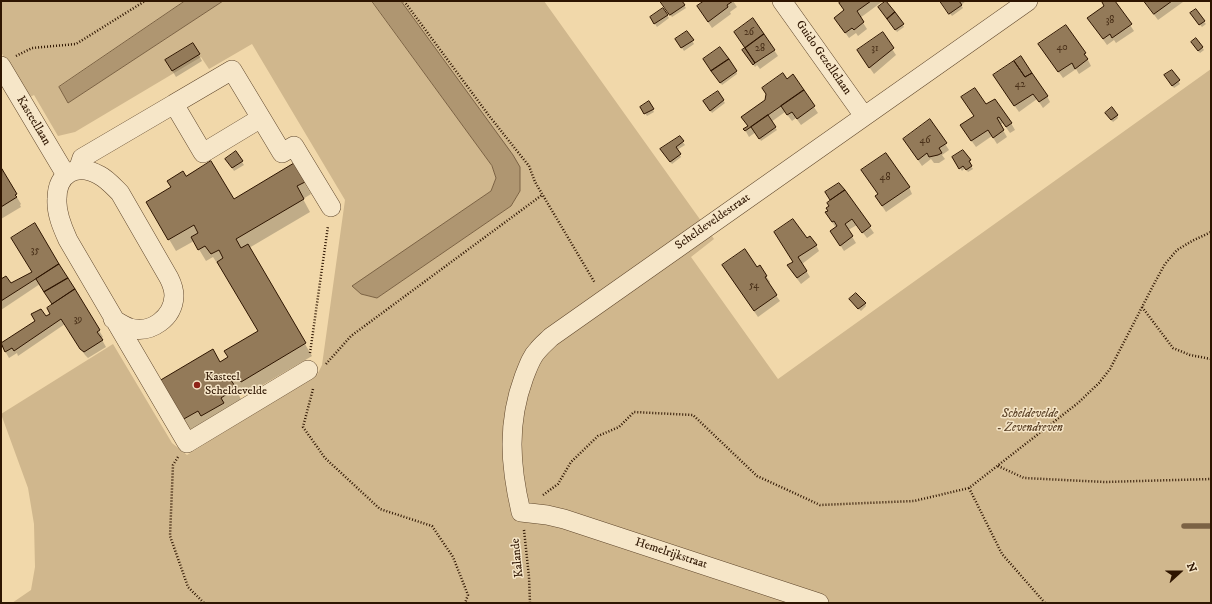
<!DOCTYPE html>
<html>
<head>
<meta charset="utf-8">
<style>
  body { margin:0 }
  #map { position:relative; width:1212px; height:604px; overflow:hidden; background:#f1d8aa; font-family:"IM FELL DW Pica",serif }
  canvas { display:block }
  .frame { position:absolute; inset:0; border:2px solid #2e1501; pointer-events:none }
  .north { position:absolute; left:1160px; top:552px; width:40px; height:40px; -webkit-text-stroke:3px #f6e6c8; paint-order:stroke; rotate:69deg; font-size:11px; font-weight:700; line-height:16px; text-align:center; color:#2e1501 }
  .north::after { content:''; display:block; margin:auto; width:14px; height:18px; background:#2e1501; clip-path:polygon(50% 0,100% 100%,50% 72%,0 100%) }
</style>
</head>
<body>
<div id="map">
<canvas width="1212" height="604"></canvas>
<div class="frame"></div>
<div class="north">N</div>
</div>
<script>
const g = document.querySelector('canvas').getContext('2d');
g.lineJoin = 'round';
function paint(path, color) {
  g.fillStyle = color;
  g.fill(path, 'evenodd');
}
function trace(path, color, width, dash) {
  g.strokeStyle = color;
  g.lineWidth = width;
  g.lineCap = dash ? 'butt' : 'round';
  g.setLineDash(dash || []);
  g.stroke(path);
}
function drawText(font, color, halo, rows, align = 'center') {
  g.font = font + ' "IM FELL DW Pica",serif';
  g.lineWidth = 3;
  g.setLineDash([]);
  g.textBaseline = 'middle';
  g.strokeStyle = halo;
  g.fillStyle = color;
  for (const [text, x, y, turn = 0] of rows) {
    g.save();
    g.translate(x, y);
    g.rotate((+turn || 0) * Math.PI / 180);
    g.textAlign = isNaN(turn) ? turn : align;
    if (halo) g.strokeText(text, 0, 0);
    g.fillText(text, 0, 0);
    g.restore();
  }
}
paint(new Path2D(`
  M1,1H185L59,87L68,103L223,1H372L492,166L496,178L491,191L353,286L361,294L377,298L511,206L520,191L513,156L401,1H544L714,239L691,257L778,379L1211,69V603H12L31,590L35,567L34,524L28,488L1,414L113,344L172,443L187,455L317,375L322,365L345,200L252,44L209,69L201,57L75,132L58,136L34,95L28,98L1,52Z`), '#d0b78d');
const water = new Path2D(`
  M185,1H223L68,103L59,87Z
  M372,1H401L513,155L520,167V191L511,206L377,298L361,294L352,286L491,191L496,178L492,166Z`);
paint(water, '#af9671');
trace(water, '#7b6244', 1);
paint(new Path2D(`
  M661,1H681L686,8L672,17Z
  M706,1H733L737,7L730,12L731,14L712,28L698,7Z
  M844,1H883L860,18L867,29L858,36L856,33L849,38L839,24L845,11Z
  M941,1H966L961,5L963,8L952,16Z
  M1105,1H1114L1134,31L1116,43L1114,40L1107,45L1092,24L1105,6Z
  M1144,1H1182L1183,2L1158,20Z
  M887,2L904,27L897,32L880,7Z
  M663,9L669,18L657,27L651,18Z
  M1193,16L1204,22L1206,24L1202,27Z
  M1065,26L1085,54L1091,66L1079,74L1076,69L1063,78L1043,50Z
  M687,32L694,44L684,51L677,40Z
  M882,34L896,55L874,74L862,57Z
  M1196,39L1204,50L1200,53L1193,45Z
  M193,44L202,61L176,77L166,60Z
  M774,50L778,56L760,69L757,65L755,67L745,53Z
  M706,62L736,71L737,74L722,85Z
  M1172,71L1180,84L1174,88L1167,78Z
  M793,76L818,113L801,125L796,118L792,121L785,112L771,122L777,130L761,141L756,132L749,137L745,130L748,127L746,124L766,101L787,80Z
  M998,82L1047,96L1050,102L1043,108L1037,99L1019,112Z
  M718,92L725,103L712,113L706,104Z
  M649,103L654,112L647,116L641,107Z
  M986,106L1011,123L1015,130L1010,133L1003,123L1000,125L1007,137L997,144L992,136L976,147L965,132L974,116Z
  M1117,115L1118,118L1113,122L1108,116Z
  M930,121L949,150L942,155L945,159L939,163H934L931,159L922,166L908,145Z
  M679,137L685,145L677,150L681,157L672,164L663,152Z
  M963,151L971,164L970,165L973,169L968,172L965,168L962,171L953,158Z
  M236,153L244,165L234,171L227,159Z
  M294,165L311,194L303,199L310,212L249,248L312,356L249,393L246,387L237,392L242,401L190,432L160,381L220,363L229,358L259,331L220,265L219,266L213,257L206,261L194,241L176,251L147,202L172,188L185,177L234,200Z
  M1,171L21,204L20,205L21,207L1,219Z
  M839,184L874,233L867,238L857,225L848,230L856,243L844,251L835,237L836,228L830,219L829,211L832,201L827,193Z
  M909,187L912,194L886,212L880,203Z
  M35,225L103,337L101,338L106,347L88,358L85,355L65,324L18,356L17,353L9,358L1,344L36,321L51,314L53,305L40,284L1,310V281L10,284L33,272Z
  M807,239L816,245L819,251L802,264L810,277L801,284L792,272L794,262Z
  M723,266L757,268L766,276L770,282L768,284L780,301L758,317Z
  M852,302L865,303L866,306L861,311Z`), '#0003');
trace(new Path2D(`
  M1184,526H1211`), '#7b6244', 5.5);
const building = new Path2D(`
  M660,1H682L685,5L670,15Z
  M704,1H733L727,5L728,7L708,22L697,6Z
  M842,1H871L857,11L864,22L854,30L852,28L845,33L834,18L844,10L839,3Z
  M886,1L895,12L887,19L878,7Z
  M940,1H959L962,5L949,14Z
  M1103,1H1115L1132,24L1112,38L1110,34L1103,39L1087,18L1104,6L1102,2Z
  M1144,1H1172L1154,14Z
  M663,8L668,15L654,24L650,17Z
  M1196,9L1205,21L1199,25L1190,13Z
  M895,12L904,24L895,30L887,19Z
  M753,18L764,34L745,48L734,32Z
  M1066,25L1086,53L1084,54L1088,59L1075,69L1072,63L1058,72L1038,44Z
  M687,31L694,40L681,48L675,39Z
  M883,32L894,48L869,68L857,50Z
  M764,34L775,50L755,63L745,48Z
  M1196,38L1203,47L1198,51L1191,42Z
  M193,43L200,54L172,71L165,60Z
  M720,47L729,59L711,71L703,59Z
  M745,48L755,63L753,65L742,50Z
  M1021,56L1032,73L1025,77L1014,61Z
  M729,59L737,71L720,83L711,71Z
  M1014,61L1025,77L1032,73L1048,96L1039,102L1033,94L1014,106L993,75Z
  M1172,70L1180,80L1172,86L1164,75Z
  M783,73L787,79L793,74L804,90L745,131L743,129L748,126L741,117L765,100L766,94L762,88Z
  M975,88L986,104L995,99L1012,123L1006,127L999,117L997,118L1004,130L993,138L988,130L971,141L960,125L974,116L961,97Z
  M804,90L815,106L797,119L792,112L787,115L781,106Z
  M718,91L724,100L710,111L703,101Z
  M649,101L654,109L644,114L640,107Z
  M1112,107L1118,115L1111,120L1105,113Z
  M768,115L776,127L759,139L751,127Z
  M930,119L947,143L939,148L942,153L938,155L929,157L927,153L918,160L903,139Z
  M680,136L684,141L676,147L681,154L670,162L660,149Z
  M963,150L971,160L969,161L972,166L966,170L963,166L959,169L952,157Z
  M236,151L243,161L232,168L225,159Z
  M886,153L910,187L882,206L875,196L878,194L861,170Z
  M211,161L234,199L294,163L305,182L297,186L304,199L236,239L241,248L248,244L306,343L241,382L238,376L231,380L236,388L221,398L224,403L201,416L198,411L182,420L159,381L213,349L220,362L228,357L224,351L258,331L217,262L223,258L219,250L211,254L205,246L198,250L191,237L198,233L194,225L168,240L146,202L171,187L167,181L183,171L186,176Z
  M2,169L17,194L15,195L17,197L1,207Z
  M839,183L845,190L830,200L825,192Z
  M845,190L871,226L862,233L852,219L845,224L853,236L840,246L830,231L837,226L834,221L832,222L825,212L828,211L826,208L829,206L827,203Z
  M793,219L807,238L810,236L817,245L798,257L807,271L797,278L787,265L793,262L774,232Z
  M35,223L59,264L1,301V279L6,276L11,283L32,272L11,238Z
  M745,249L757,267L760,265L767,276L765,277L777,295L754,311L722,265Z
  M59,264L68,278L44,292L36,279Z
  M68,278L75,289L52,304L44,292Z
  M75,289L100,330L97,332L103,340L84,352L80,349L61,319L14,351L12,348L5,352L1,343L35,321L31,314L41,309L46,316L50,314L47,308Z
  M856,293L866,303L858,309L849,299Z`);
paint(building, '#937a59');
trace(building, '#2e1501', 1);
const minor = new Path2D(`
  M782,1L864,116
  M1,66L66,175
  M261,118L282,153L294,146L331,207
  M78,170L82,158L174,104L203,153L261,118L232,70L174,104
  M113,319C118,322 124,326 130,328C151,334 173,318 174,296C174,289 172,284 169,278L120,193C113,186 107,179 99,175C77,163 57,173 57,199C56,213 62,227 68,240L187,443L308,370
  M819,603L564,519L547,515L521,512C510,465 507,423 524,377C528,367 531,357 538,350C542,345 547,341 551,337L1028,1`);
trace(minor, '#5f462b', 20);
trace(new Path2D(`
  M404,1L490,117L529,166L535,182L595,283
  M16,56L32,48L76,44L145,1
  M1142,307L1173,348L1190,355L1211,359
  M310,353L328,226
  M326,364L351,336L542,195
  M313,389L303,427L325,458L380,509L432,526L453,557L468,595L465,603
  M178,457L173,465L170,536L188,587L204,603
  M998,466L1024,478L1105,482L1211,479
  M969,488L1002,554L1045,603
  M543,495L558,484L571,462L598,436L619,427L634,412L693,415L757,476L820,505L914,501L969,488L1078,403L1099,383L1110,369L1155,282L1165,264L1177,250L1192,241L1211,232
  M524,530L529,577L530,603`), '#2e1501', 2.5, [1, 2]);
trace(minor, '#f6e6c8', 19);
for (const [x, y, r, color] of [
  [197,385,4,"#8f2418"]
]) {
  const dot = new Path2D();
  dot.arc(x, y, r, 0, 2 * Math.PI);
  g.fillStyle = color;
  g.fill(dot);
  trace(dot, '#f6e6c8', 1.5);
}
drawText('10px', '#472e17', null, [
  ["38",1110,21],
  ["26",749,33],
  ["40",1062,48],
  ["28",760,49],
  ["31",875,49],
  ["42",1020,85],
  ["46",925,141],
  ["48",885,178],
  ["35",35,251],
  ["54",754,286],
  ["39",78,320]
]);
drawText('12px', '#2e1501', '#f6e6c8', [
  ["Guido Gezellelaan",823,58,55],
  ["Kasteellaan",33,121,59],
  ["Scheldeveldestraat",713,222,-35],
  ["Hemelrijkstraat",671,554,18],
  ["Kalande",518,558,-96]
]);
drawText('12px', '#2e1501', '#f6e6c8', [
  ["Kasteel",205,378],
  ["Scheldevelde",205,392]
], 'left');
drawText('italic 12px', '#5f462b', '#f6e6c8', [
  ["Scheldevelde",1030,415],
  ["- Zevendreven",1030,429]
]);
</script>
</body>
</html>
